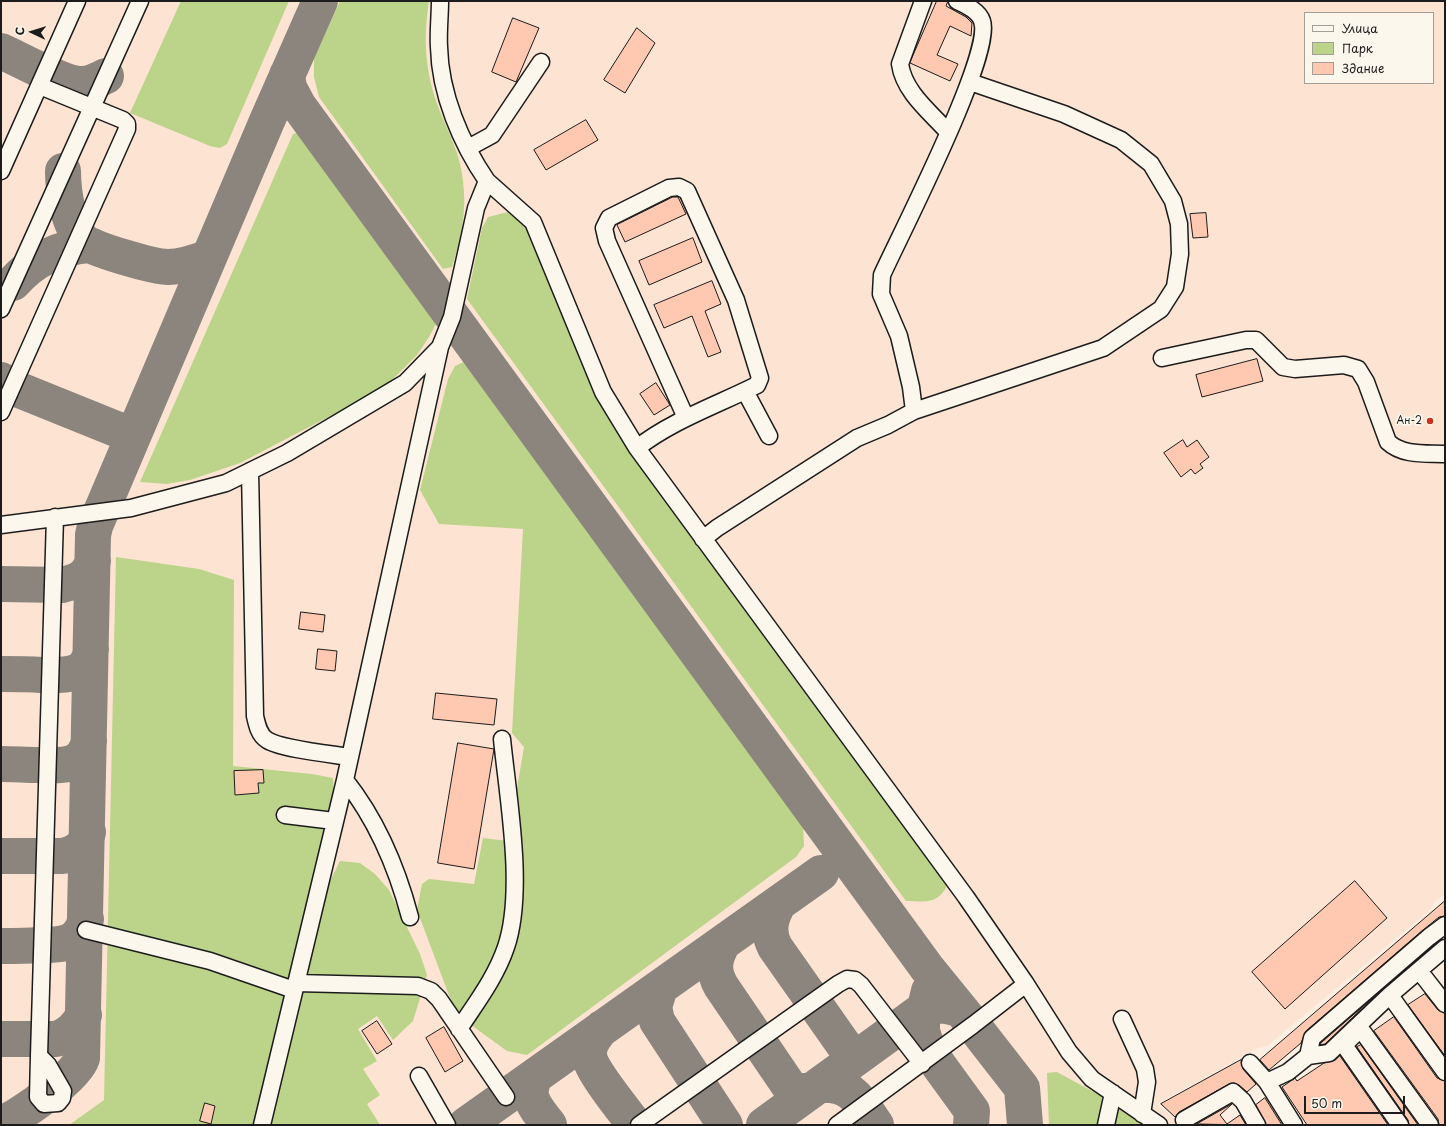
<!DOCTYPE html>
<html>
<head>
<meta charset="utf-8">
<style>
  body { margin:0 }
  #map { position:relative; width:1446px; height:1126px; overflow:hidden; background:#fceee0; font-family:"Playpen Sans",sans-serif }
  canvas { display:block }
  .frame { position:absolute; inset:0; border:2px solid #1c1c1c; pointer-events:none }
  .legend { position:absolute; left:1304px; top:12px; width:130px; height:72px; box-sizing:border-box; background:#fbf7ec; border:1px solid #a29f99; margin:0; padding:5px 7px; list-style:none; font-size:12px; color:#1c1c1c }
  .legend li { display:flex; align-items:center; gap:8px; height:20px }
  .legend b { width:20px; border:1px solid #a29f99 }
  .north { position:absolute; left:12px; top:12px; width:40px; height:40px; -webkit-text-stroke:3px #fbf7ec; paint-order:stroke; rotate:274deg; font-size:11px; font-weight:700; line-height:16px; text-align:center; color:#1c1c1c }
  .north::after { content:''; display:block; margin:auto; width:14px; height:18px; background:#1c1c1c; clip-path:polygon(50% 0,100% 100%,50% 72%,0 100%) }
  .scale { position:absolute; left:1304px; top:1096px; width:101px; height:18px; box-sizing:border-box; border:2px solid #1c1c1c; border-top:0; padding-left:5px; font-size:12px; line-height:14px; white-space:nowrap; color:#1c1c1c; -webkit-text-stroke:3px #fbf7ec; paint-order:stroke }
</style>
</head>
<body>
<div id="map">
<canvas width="1446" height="1126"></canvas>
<div class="frame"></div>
<ul class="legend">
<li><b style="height:5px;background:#fbf7ec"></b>Улица</li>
<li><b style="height:11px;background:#bcd48a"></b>Парк</li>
<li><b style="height:11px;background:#ffc8b1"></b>Здание</li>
</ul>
<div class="north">С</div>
<div class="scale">50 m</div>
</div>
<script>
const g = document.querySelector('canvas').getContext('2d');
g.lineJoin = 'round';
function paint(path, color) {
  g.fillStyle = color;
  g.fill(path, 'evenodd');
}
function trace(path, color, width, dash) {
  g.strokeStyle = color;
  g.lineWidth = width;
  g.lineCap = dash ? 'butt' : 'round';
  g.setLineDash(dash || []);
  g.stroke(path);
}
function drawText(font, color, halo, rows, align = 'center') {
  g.font = font + ' "Playpen Sans",sans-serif';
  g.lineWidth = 3.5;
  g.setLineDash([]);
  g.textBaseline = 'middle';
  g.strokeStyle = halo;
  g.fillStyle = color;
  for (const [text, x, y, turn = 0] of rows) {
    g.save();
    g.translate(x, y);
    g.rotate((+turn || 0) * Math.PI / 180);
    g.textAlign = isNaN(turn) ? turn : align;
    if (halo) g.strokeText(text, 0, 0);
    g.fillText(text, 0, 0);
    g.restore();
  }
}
paint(new Path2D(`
  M1,1H1445V894L1435,901L1429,911L1267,1046L1258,1048L1157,1104L1182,1125H1ZM1305,13H1433V83H1305Z`), '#fde3d2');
paint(new Path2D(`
  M181,1H289L227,144L220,148L210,146L130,113Z
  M340,1H429C423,40 425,72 439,109C448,132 461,155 463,181C467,212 461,238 452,267L443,269L319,97L314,77V58Z
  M301,132L439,318L429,337L417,355L391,381L361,400L240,463L190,480L167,484L140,482L293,134Z
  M508,212L521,216L531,230L607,410L949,881C940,904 928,902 906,901L467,299L482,228L488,217Z
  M468,360L803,822L804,846L796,857L527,1055L507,1051L456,1014L417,910L422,884L429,879L474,884L483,838L508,841L524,747L512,733L523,529L439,524L420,490L448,379L455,366Z
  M116,557L199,569L234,580L233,766L312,774L333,778L334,797L254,1125H69L104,1100Z
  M340,861L360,863L375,874L389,890L420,954L427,975L413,1021L393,1040L377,1016L358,1029L377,1061L363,1069L380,1095L367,1104L380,1125H268L329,883Z
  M1057,1072L1134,1114L1150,1125H1049L1047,1073Z`), '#bcd48a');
trace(new Path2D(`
  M1,51C19,59 62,83 79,84C89,85 97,80 106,76
  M287,75L289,88L298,105L927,968L962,1011
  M63,171C63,192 68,225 83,241C92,249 154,267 168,267C182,267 196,262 209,257
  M13,283C33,260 60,247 90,245
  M1,380L12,387L121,431L131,429L138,424
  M1,584L62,585C78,581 87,578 93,561
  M1,674C14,674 28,674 41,675C64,675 88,678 91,649
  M1,764C14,764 26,765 39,765C62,765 82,769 89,741
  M1,856H63C77,853 86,846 88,832
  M779,903C770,918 767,932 775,947L848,1051L857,1054L866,1051
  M723,943C714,959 712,970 721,986L789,1086L796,1091H811
  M1,946C14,946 26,946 39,945C62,945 79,945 86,919
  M660,987L654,1007L657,1021L725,1125
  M929,991L922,1020V1031L926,1044L932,1056L972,1111L971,1125
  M602,1028C595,1036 588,1044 589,1055C590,1069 625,1112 635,1125
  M1,1039H56C70,1035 77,1026 84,1015
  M536,1075C523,1096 536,1108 549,1125
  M820,1085C853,1083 859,1101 876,1125
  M1,1125C21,1114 75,1079 82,1058L93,535L95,526L267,121L320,1
  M466,1125L821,873
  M764,1125L924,1009C937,1003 949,1005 962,1011L1022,1088L1025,1125`), '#8c857e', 36);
const building = new Path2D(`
  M937,1H948L946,6L966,17L972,23L971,36L950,26L937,55L958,64L950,81L910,63Z
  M513,18L539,28L516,82L492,72Z
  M637,28L655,43L625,93L604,80Z
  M586,120L598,140L546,170L534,150Z
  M673,197H678L686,214L625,242L617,225Z
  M1206,213L1208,237L1193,238L1190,214Z
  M693,238L702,262L649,285L639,261Z
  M712,281L721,304L705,311L721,352L708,357L692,316L664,328L654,305Z
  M1257,359L1263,381L1202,397L1196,375Z
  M656,383L670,405L654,415L640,394Z
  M1183,440L1187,447L1197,440L1209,457L1200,464L1203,468L1195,474L1191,469L1181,477L1164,453Z
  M301,612L325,615L323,632L299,629Z
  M318,649L337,651L335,671L316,669Z
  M436,693L497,699L494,725L433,719Z
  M458,743L494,749L474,869L438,863Z
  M263,770L264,783H258L259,793L235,795L234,771Z
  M1355,881L1387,918L1285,1009L1252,972Z
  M1445,901V916L1439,917L1423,930L1306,1031L1301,1043L1269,1070L1260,1060Z
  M1425,994L1438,1010L1445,1013V1056L1408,1005Z
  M1375,996L1325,1044L1320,1045L1321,1043Z
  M1394,1017L1437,1078L1445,1081V1125H1439L1438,1119L1374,1031Z
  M377,1021L392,1044L377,1054L362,1031Z
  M444,1027L463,1061L445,1072L426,1038Z
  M1361,1045L1418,1125H1409L1408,1120L1357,1047Z
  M1340,1056L1388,1125H1307L1282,1087L1295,1078L1297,1081L1324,1063L1335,1060Z
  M1241,1060L1243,1069L1256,1084L1247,1092L1239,1085L1234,1083L1229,1084L1179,1112L1175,1117L1161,1104Z
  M1265,1098L1282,1125H1266L1256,1105Z
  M205,1103L215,1106L211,1124L200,1121Z
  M1232,1104L1220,1115L1227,1124L1240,1115L1246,1125L1197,1124Z`);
paint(building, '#ffc8b1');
trace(building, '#1c1c1c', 1);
const minor = new Path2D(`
  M923,1L900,64C904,92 930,112 948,132
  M468,148L492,135L541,62
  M1,171L77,1
  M487,181L533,222L603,392L637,448L966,897L1026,984L1069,1052L1092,1079L1159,1125
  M1,309L140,1
  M1162,358L1246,340H1256L1283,367L1295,369L1344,365L1358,369L1366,382L1388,442C1403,456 1426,453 1445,454
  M745,391L769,436
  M914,411L1103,348L1161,309L1175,287L1180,254L1179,224L1173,201L1151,164L1121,140L1064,114L970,82
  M1,412L127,129V124L123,120L40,86
  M637,448C671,421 717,405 757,385L760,378L736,300L687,191L679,187L669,188L609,218L604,228L607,241L686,418
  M250,471L255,716C257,725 259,735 267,740C281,749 331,754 350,757
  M1,525L131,508L226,483L287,453L405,383L440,347L452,317L476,208L487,181C461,143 440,94 439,47C438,32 440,16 440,1
  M703,539L717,528L857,438L888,425L914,411L911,387L899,336L881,294L882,275C900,235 994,53 982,21C979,11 966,5 957,1
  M345,780C376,819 397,868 410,917
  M285,815L334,821
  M86,930L210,961L294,990
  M1424,977L1445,1004
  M296,983L418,986L431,991L439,999L506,1097
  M1394,1001L1445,1072
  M1122,1019L1145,1069L1147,1082L1142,1114
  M1360,1028L1430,1125
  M459,1029C476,1003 496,977 506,947C525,891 508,799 502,739
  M1354,1035L1344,1045L1400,1125
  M39,1056L48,1065L63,1091L62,1098L58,1103L44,1104L38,1097L39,1056L55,517
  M1308,1056L1312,1038L1429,937L1445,925
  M1250,1063L1267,1082L1288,1072L1308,1056L1329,1053L1390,995L1445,948
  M419,1076L447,1125
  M1267,1082L1294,1125
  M1184,1120L1233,1092L1243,1101L1257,1125
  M262,1125L345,780L440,347
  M639,1125L838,984L847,979L855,980L861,985L922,1064
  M837,1125L973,1025L1026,984
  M1106,1125L1113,1093`);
trace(minor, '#1c1c1c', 19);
trace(minor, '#fbf7ec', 16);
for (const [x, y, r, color] of [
  [1430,421,4,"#c8321e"]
]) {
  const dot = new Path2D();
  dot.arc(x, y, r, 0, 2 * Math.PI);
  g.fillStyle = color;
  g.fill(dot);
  trace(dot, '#fbf7ec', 1.5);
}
drawText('10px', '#1c1c1c', '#fbf7ec', [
  ["Ан-2",1422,421]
], 'right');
</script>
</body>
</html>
